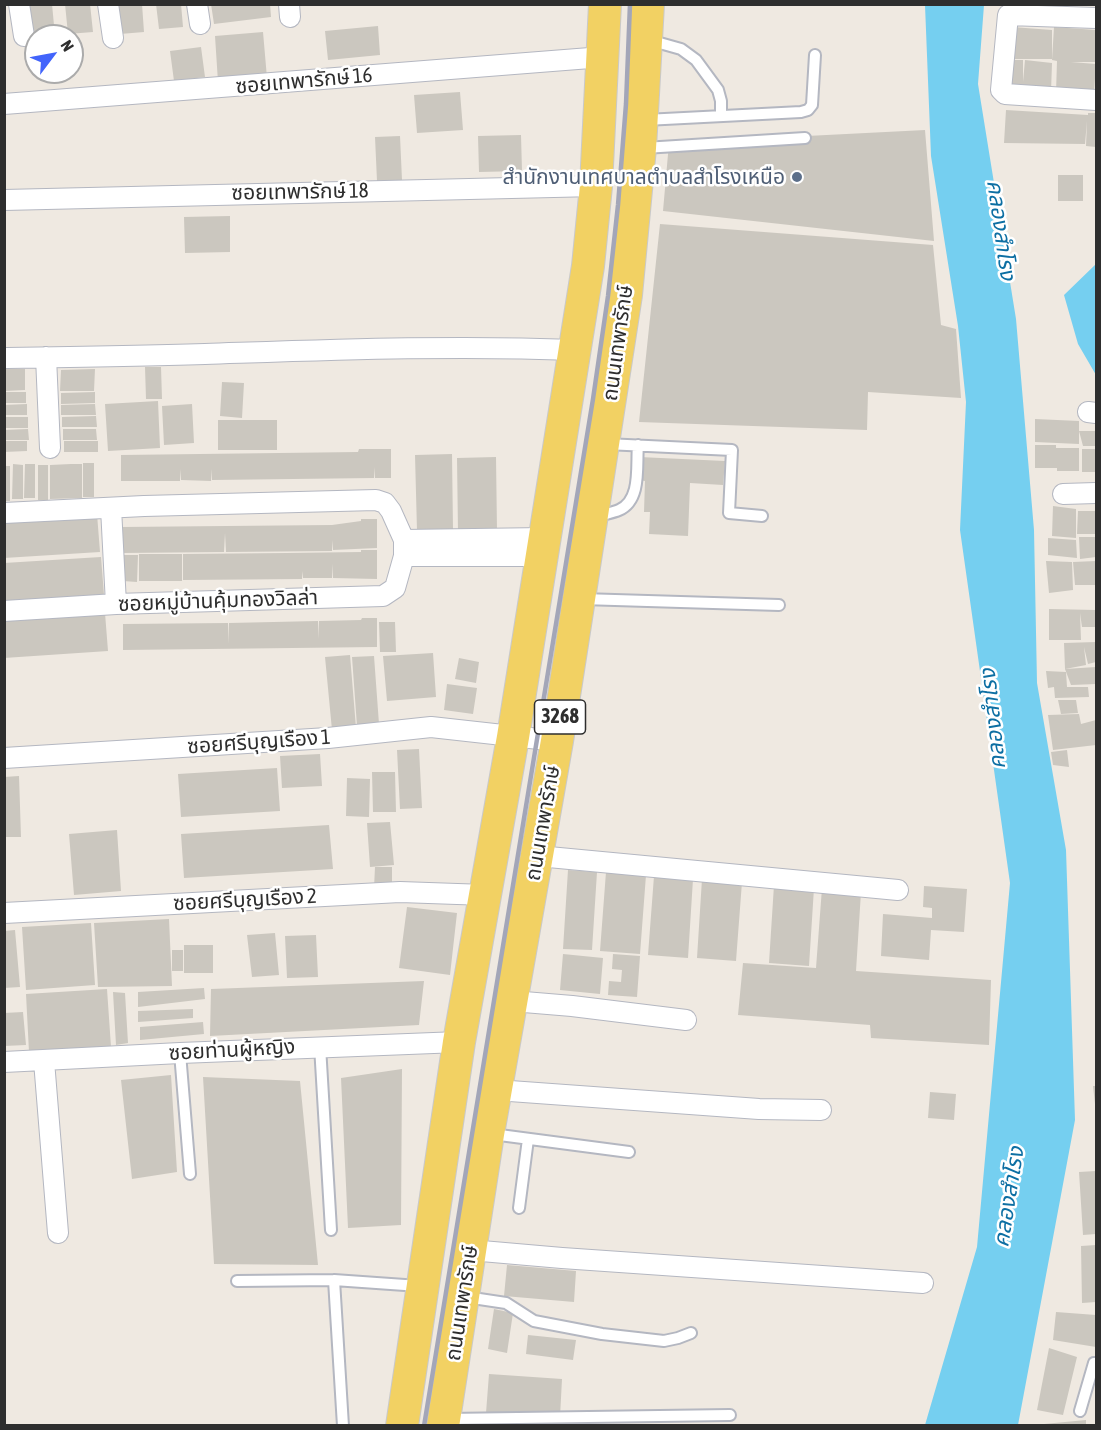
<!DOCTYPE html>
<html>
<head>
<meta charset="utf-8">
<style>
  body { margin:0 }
  #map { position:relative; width:1101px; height:1430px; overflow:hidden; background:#efe9e1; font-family:"Asap Condensed",sans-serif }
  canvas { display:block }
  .frame { position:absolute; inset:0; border:6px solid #2e2e2e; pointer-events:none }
  .north { position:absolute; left:24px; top:24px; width:60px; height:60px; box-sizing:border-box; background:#fff; border:2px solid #ababab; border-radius:50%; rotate:58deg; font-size:16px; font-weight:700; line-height:24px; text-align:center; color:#2e2e2e }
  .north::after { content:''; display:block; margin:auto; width:21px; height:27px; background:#4264fb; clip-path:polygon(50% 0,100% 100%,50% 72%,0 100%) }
</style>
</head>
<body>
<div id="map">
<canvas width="1101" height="1430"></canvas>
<div class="frame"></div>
<div class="north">N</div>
</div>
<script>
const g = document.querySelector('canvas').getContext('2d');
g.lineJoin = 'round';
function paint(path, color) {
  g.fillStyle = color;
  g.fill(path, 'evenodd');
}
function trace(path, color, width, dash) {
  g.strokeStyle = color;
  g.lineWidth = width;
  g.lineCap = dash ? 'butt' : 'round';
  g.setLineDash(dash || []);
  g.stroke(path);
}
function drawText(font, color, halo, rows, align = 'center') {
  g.font = font + ' "Asap Condensed","Noto Sans Thai",sans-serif';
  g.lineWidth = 5;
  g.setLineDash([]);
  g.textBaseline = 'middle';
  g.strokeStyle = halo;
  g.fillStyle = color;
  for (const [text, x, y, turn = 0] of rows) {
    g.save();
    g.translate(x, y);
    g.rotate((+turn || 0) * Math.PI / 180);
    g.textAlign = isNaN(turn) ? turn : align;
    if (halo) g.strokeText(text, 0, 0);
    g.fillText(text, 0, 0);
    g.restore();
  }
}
paint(new Path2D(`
  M925,5H984L978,84L1016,319L1034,530L1037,683L1066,850L1075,1120L1018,1425H925L977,1247L1010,883L960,530L966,402L958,326L931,156Z
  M1096,264V375L1078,344L1064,295Z`), '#75cff0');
paint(new Path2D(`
  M27,4H52L55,36H36V39L31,40Z
  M65,4H90L93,32L68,34Z
  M117,4H142L144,32L120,34Z
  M156,4H181L183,27L159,29Z
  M211,4H270L271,17L214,24Z
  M1042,4H1068V6L1053,7L1042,6Z
  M1068,4H1095V6H1068Z
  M378,26L380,55L328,60L325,31Z
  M1012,27L1052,30V59H1011Z
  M1054,27L1096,30V62H1071L1096,64L1094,93H1056L1057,61L1052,60Z
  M263,32L267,78L218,82L215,36Z
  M201,47L205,77L174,81L170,51Z
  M1011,60H1023V82L1025,60L1052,63L1051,92L1009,89Z
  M460,92L463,130L417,133L414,95Z
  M1006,110L1088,115V113H1096V147L1086,146L1087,121L1085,144L1004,143Z
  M925,130L934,241L663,211L669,143Z
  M521,135L522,171L479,172L478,136Z
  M400,136L402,180L377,181L375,137Z
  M1058,175H1083V201H1058Z
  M230,216V252L185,253L184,217Z
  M660,224L933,245L941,325L956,329L961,398L868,392L867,430L639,422Z
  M145,367H161L162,399H146Z
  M4,369H25V390L4,391Z
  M95,369L94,391H60L61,370Z
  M222,382L244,383L242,418L220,416Z
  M4,392H26V403H4Z
  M95,392V403L61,404V393Z
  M158,401L160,448L108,451L105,404Z
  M27,404V415H4V405Z
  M95,404L96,415H61V405Z
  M192,404L194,443L164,445L162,406Z
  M96,416L97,427H62V417Z
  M4,417H28V428H4Z
  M1035,419L1079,421V431H1096V446H1083L1079,431V444L1035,442Z
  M218,420H277V450H218Z
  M28,429L29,440H4V430Z
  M63,429H96L97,440H63Z
  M4,441H27V451L4,452Z
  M64,441H98V452H64Z
  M1035,445H1056V448H1079V471H1057V468H1035Z
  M359,449H391V478H375V467L374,478L212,480V469L211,481L181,480L180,469V481H121V455L358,452Z
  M1082,449H1096V472H1082Z
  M452,454L453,530L417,531L415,455Z
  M496,457L497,531L458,532L457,458Z
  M639,457L725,461L723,485L690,483L688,536L649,534L650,512H644L645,481L638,480Z
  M83,463H94V497H83Z
  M13,464L23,465V499H12Z
  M25,464H35V498H24Z
  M71,464H82V498L50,499V465Z
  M38,465H48V500H38Z
  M4,466H10V501H4Z
  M1053,506L1076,509V538L1052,536Z
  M1078,511H1096V534H1077Z
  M97,514L100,552L4,558V520Z
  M361,519H377V548L333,550L332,540V551L226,552L225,533L224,552L121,553V527L332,525L361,521Z
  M1079,537H1096V557L1080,559Z
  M1048,538L1076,540L1077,558L1048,555Z
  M361,550H377V579L333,578V564L332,578H303L302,571V579L183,580V554L287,553L288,565L287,553L361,552Z
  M139,554H182V581H139Z
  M123,555H138L137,582L123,581Z
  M101,557L104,595L4,601V563Z
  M1046,561L1072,562L1073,590L1049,593Z
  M1096,561V585H1075L1073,562Z
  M1049,609L1096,610V627H1082L1080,613L1081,640H1049Z
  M105,613L108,651L4,658V620Z
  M362,618H377V647L123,650V624L228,623L229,644V623L318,621L319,639V621L361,620Z
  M379,622H395L396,652H380Z
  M1096,642V662L1088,664L1084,647L1086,665L1065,669L1096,667V684L1071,685L1065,669L1064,643Z
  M433,653L436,697L387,701L383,656Z
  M350,655L356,728L332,730L325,657Z
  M374,656L379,724L357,726L352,657Z
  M459,658L479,662L476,683L455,679Z
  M1046,671L1066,672L1067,687H1088L1089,697L1055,698L1054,687L1048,688Z
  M447,684L477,688L473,714L444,710Z
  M1058,700H1076L1078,713L1061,714Z
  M1079,714L1081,724L1096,720V745L1053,750L1048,715Z
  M419,749L422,808L400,809L397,750Z
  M1067,750L1069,767L1053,765L1051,752Z
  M320,754L322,786L282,788L280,756Z
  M277,768L280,811L181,817L178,774Z
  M372,772H395L396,812H373Z
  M19,776L21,837H4V777Z
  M347,778L370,779L369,817L346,816Z
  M390,822L394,865L370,867L367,823Z
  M329,825L333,869L184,878L181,834Z
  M117,830L121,891L74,895L69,834Z
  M375,867H392V888H374Z
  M568,870L597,872L592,950L563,949Z
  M606,872L646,875L640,954L600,951Z
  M654,876L693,879L688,958L648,955Z
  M702,879L742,882L736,961L697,958Z
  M774,885L814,888L809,966L769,963Z
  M924,886L967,889L964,932L931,930L929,960L881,956L883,914L932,918V908L923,907Z
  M822,888L861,892L856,971L991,980L989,1045L871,1038L870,1025L738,1015L743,963L816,968Z
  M407,907L457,913L450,975L399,968Z
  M169,919L172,986L98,987L94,923Z
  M91,923L95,985L26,990L22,927Z
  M15,930L20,987L4,988V931Z
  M275,933L279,975L252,977L247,935Z
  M316,935L318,977L287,978L285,936Z
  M184,945H213V973H184Z
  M172,950H183V971H172Z
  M563,954L603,958L600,994L560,990Z
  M613,954L640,956L637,997L608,995L609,981L621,982L622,970L612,969Z
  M424,981L419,1025L210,1036L211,989Z
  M204,988L205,999L138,1007V992Z
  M107,989L111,1047L29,1052L26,994Z
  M113,992L125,993L128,1043L116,1045Z
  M193,1009V1018L138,1022V1011Z
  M23,1012L26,1045L4,1046V1013Z
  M203,1022L204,1034L140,1040V1027Z
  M402,1069L401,1225L348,1228L341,1078Z
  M171,1075L177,1172L132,1179L121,1080Z
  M203,1077L300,1081L318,1265L214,1264Z
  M1093,1086H1096V1104H1095Z
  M930,1092L956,1094L954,1120L928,1118Z
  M1096,1171V1234L1083,1235L1079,1172Z
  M1096,1245V1302L1082,1303L1081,1246Z
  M507,1265L576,1271L574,1302L504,1296Z
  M494,1309L513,1313L507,1353L488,1349Z
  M1056,1312L1096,1315V1347L1053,1340Z
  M528,1335L576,1340L573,1360L526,1354Z
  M1049,1348L1077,1357L1063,1415L1037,1410Z
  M489,1374L562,1379L560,1417L486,1413Z
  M1086,1420V1425H1044V1424Z
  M503,1421L556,1422L555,1425H503Z`), '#cbc7bf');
const service = new Path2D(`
  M649,40L681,49L696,60L718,90L721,101V116
  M645,120L801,112L808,110L812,105L815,55
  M644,148L805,138
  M606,444L732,450L729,513L762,516
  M596,517C604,514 612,513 619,510C642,500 636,465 638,445
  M582,599L779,605
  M320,1046L331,1230
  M180,1053L190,1174
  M492,1134L629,1152
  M519,1208L528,1139
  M334,1280L343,1426
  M237,1281L334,1280L419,1286
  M466,1297L506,1303L534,1321L602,1334L664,1341L678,1338L691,1333
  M1080,1411L1094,1363H1096
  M447,1419L730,1415`);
const minor = new Path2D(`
  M19,4L24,36
  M108,4L113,38
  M197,4L200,24
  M289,4L290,17
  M1096,18L1008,15L1001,90L1005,94L1096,100
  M4,104L603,57
  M4,200L596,186
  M46,357L50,448
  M4,358C71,357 139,356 205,354C329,350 452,345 575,350
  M1088,412L1096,413
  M1063,494L1096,493
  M111,508L116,604
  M4,513L144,506L376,500L385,503L391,511L404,540V556L395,588L383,596L116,604L4,611
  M404,540L544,538
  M404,556H541
  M4,758L328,738L431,727L557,741
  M538,856L898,890
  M4,913L400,892L486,895
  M512,1001L572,1006L686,1020
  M44,1061L58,1233
  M4,1062L180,1053L459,1042
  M496,1090L759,1109L821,1110
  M470,1250L562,1258L923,1283`);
const primary = new Path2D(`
  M402,1426L459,1042L513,737L588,266L596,186L605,4
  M443,1426L488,1134L557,741L626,295L640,148L648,4`);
trace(service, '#b4b7c1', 14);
trace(minor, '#b4b7c1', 22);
trace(primary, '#c9c9c9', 34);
trace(service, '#fff', 10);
trace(minor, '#fff', 20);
trace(primary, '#f2d163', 32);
trace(new Path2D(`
  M424,1426L593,399L608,296L618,205L626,104L630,4`), '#a3a6b8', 4.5);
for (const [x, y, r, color] of [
  [797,177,6,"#5c6f8a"]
]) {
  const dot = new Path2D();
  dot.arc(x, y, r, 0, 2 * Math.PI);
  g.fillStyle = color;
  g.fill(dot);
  trace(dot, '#fff', 2);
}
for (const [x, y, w] of [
  [560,717,51]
]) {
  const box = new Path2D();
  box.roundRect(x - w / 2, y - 17, w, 34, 4.5);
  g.fillStyle = '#fff';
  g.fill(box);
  trace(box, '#2e2e2e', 1.5);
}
drawText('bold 20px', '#2e2e2e', null, [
  ["3268",560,717]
]);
drawText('21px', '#2e2e2e', '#fff', [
  ["ซอยเทพารักษ์ 16",304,81,-5],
  ["ซอยเทพารักษ์ 18",300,192,-1],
  ["ถนนเทพารักษ์",618,343,-82],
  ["ซอยหมู่บ้านคุ้มทองวิลล่า",218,601,-2],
  ["ซอยศรีบุญเรือง 1",259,742,-4],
  ["ถนนเทพารักษ์",543,823,-80],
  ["ซอยศรีบุญเรือง 2",245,900,-3],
  ["ซอยท่านผู้หญิง",232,1050,-3],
  ["ถนนเทพารักษ์",462,1303,-81]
]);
drawText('21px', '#4e5e75', '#fff', [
  ["สำนักงานเทศบาลตำบลสำโรงเหนือ",785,177]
], 'right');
drawText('italic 22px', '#0d6fa3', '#fff', [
  ["คลองสำโรง",1001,230,82],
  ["คลองสำโรง",993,719,-96],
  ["คลองสำโรง",1009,1197,-81]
]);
</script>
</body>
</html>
